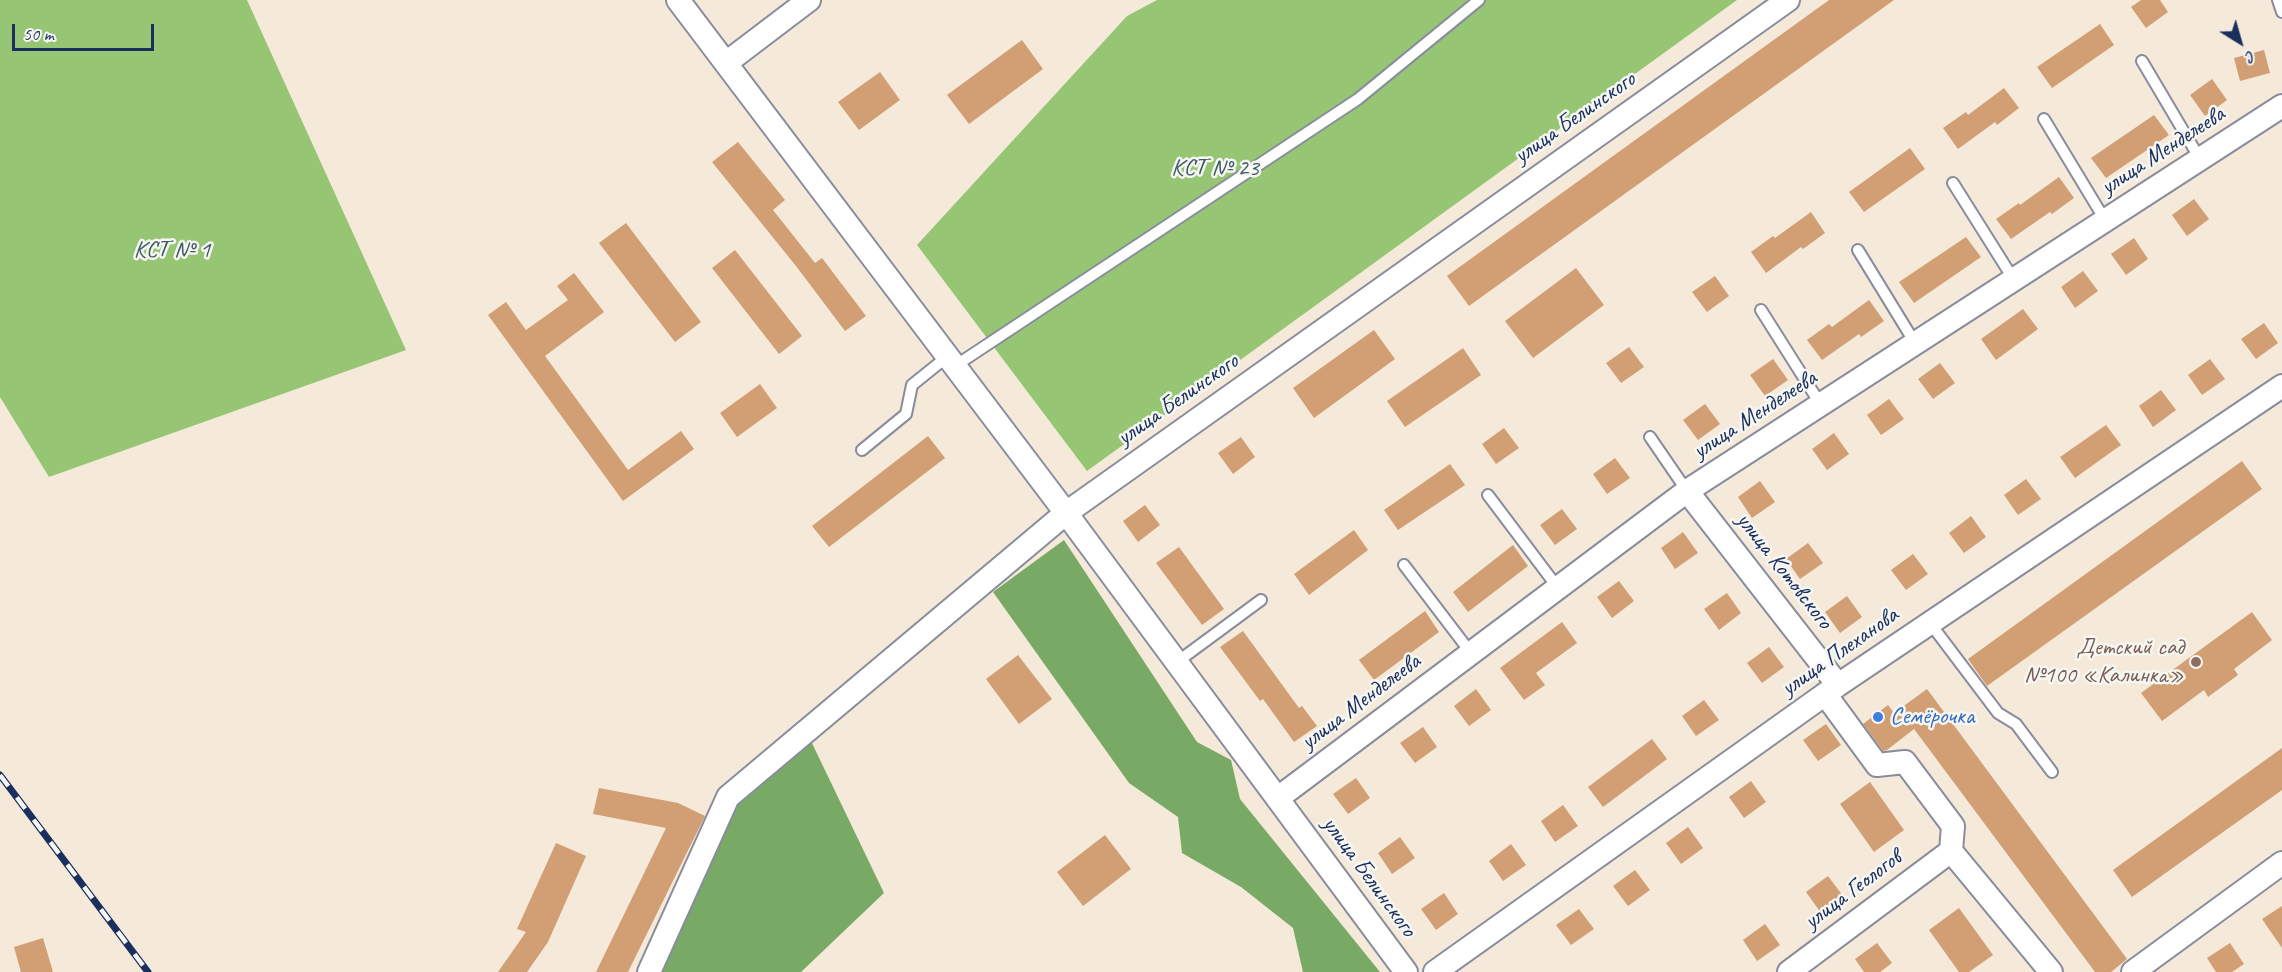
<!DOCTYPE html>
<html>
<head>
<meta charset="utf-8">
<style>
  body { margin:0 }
  #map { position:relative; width:2282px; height:972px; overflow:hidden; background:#f5e9da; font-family:Caveat,sans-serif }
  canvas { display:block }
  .north { position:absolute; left:2210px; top:12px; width:60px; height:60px; -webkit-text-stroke:4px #f6f6f2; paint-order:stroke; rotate:143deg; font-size:16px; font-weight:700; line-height:24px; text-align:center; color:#1b2f5e }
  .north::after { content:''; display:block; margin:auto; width:21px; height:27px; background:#1b2f5e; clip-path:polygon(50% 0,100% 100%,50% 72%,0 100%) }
  .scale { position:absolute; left:12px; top:24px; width:142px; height:27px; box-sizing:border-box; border:3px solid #1b2f5e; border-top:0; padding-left:8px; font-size:18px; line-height:21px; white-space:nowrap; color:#1b2f5e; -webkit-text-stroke:4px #f6f6f2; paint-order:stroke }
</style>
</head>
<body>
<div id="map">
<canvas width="2282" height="972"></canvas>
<div class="north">С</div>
<div class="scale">50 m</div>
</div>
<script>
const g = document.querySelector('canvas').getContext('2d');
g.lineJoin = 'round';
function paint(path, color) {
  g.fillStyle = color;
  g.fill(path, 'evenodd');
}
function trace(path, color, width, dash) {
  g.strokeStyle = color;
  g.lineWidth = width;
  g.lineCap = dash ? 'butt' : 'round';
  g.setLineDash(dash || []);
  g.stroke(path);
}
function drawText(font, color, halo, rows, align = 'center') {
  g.font = font + ' Caveat,sans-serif';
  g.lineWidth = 5;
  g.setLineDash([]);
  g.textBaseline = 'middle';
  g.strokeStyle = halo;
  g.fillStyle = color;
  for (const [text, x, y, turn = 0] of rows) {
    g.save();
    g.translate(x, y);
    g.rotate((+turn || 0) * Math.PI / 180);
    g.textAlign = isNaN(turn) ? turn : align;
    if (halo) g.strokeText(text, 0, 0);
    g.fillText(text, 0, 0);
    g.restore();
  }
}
paint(new Path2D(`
  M0,0H247L406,350L49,477L0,397Z
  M1157,0H1737L1087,471L917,245L1127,16Z`), '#96c574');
paint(new Path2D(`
  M1064,540L1197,742L1231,760L1240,799L1380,972H1303L1293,928L1241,887L1182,853L1178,817L1129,783L993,592Z
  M810,739L884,893L801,972H660L738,802Z`), '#78aa66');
paint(new Path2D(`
  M1829,0H1894L1469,306L1447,276Z
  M2141,0H2160L2168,12L2146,28L2131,7Z
  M2100,24L2114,45L2052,88L2037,67Z
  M1022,40L1043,69L969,124L947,95Z
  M2264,50L2270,73L2240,81L2234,58Z
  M880,72L900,100L859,130L838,102Z
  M2212,79L2227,100L2205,116L2190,95Z
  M2004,88L2019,108L1997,125L1995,122L1958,149L1943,128L1966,112L1968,115Z
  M2154,115L2169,135L2106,178L2091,158Z
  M738,142L785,200L773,210L815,263L822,258L866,316L845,331L796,266L712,162Z
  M1910,148L1925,169L1864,212L1849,192Z
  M2059,177L2074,198L2052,214L2050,212L2011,239L1996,219L2019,203L2020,205Z
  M2194,199L2209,219L2187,236L2172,215Z
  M1811,212L1825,233L1803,249L1801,247L1766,273L1751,252L1773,236L1775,238Z
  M626,223L701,322L675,342L599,243Z
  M1966,237L1981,257L1914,303L1899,282Z
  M2134,238L2148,259L2126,275L2111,254Z
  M735,250L802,336L779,354L712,268Z
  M1576,268L1604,305L1533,358L1505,321Z
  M2083,271L2098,291L2075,308L2061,287Z
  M574,273L604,312L545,356L628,470L681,431L694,449L623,501L488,315L506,302L526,330L568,300L557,286Z
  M1715,276L1729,296L1707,312L1692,292Z
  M1869,300L1884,321L1861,337L1859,334L1822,360L1807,340L1829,324L1832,327Z
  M2023,309L2038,329L1996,360L1981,339Z
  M2264,323L2278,343L2256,359L2241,339Z
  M1374,330L1395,359L1314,418L1293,388Z
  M1629,347L1644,367L1621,383L1606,363Z
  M1463,348L1481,375L1405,427L1387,401Z
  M1773,359L1788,380L1765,396L1750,375Z
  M2210,359L2225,379L2202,395L2188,375Z
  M1940,363L1955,383L1933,399L1918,379Z
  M760,384L777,408L737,437L720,413Z
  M2161,390L2176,410L2153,427L2139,406Z
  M1889,399L1904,419L1881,435L1867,415Z
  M1705,404L1720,424L1698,440L1683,420Z
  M2106,425L2121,445L2075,478L2060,457Z
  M1504,428L1519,448L1496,464L1482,444Z
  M1834,433L1849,454L1827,470L1812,449Z
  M928,436L945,458L829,547L812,526Z
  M1241,437L1255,457L1233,474L1218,453Z
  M1615,458L1630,478L1607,494L1593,474Z
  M2242,461L2262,489L1987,686L1968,659Z
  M1450,464L1465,485L1398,530L1384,510Z
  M2026,479L2041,499L2018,515L2004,495Z
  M1760,481L1775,502L1752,518L1738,497Z
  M1145,505L1160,525L1138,542L1123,521Z
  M1562,509L1577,529L1555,545L1540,525Z
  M1971,516L1986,537L1964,553L1949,533Z
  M1354,530L1368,550L1309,595L1294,574Z
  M1683,532L1698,553L1675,569L1661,548Z
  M1808,543L1823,563L1800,579L1786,559Z
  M1513,545L1528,566L1468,612L1453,592Z
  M1179,547L1224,609L1202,625L1156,563Z
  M1913,554L1928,574L1906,590L1891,570Z
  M1619,581L1634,601L1612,618L1597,597Z
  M1727,593L1741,613L1719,630L1704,609Z
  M1847,596L1862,617L1840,633L1825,612Z
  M1425,611L1439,632L1374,680L1359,660Z
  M2252,612L2272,640L2234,669L2238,675L2208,697L2204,690L2162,721L2141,693Z
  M1562,622L1577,643L1536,673L1545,685L1524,700L1500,668Z
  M1243,631L1299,708L1302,706L1317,726L1294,742L1263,699L1260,701L1220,647Z
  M1769,647L1784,667L1762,683L1747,663Z
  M1018,655L1052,699L1019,724L986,679Z
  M1476,689L1491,710L1469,726L1454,706Z
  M1927,689L2127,959L2111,972H2095L1914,729L1887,750L1883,751L1863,724L1888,705L1894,713Z
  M1704,700L1719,720L1696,736L1682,716Z
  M1826,724L1841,745L1818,761L1803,740Z
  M1423,727L1437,747L1415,763L1400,743Z
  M1652,739L1667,759L1603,807L1588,787Z
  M2282,748V790L2132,897L2113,870Z
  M1356,778L1370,798L1348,814L1333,794Z
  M1751,781L1766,802L1744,818L1729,797Z
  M1870,782L1904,830L1874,852L1840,804Z
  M599,788L678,803L705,816L628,972H596L666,828L593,814Z
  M1563,805L1578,826L1555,842L1541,821Z
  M1688,827L1703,848L1681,864L1666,843Z
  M1105,835L1131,869L1083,906L1057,872Z
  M1400,837L1415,858L1392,874L1378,853Z
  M556,843L586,856L548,942L527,972H498L526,932L517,929Z
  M1511,844L1526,865L1503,881L1489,861Z
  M1635,870L1650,890L1628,906L1613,886Z
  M1828,876L1843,896L1821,913L1806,892Z
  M1444,893L1458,914L1436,930L1421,909Z
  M2282,906V948L2262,919Z
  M1959,908L1993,955L1969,972H1959L1929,930Z
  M1579,909L1594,929L1571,945L1556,925Z
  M1765,924L1780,945L1757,961L1743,940Z
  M43,938L53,972H21L14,947Z
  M1877,943L1892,963L1880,972H1864L1855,959Z
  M2230,943L2244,964L2232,972H2216L2207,958Z`), '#d19f73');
const lane = new Path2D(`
  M2278,0L2282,12
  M2142,61L2200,159
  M2044,119L2105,220
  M1953,183L2014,280
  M1858,250L1915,343
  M1761,310L1821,405
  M955,366L1358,99L1479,0
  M1650,437L1687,491
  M862,450L906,414L912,385L948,356
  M1488,495L1558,588
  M1404,565L1471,653
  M1930,623L1998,713L2016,724L2052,772
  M1177,662L1261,600`);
const street = new Path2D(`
  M678,0L1066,513L1406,972
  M726,63L809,0
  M1687,491L1838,685
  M1825,694L1877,765L1905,762L1953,826L1951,851L2051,972
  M1278,798L1687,491L2282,106
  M649,972L728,797L1066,513L1788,0
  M1435,972L1838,685L2282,386
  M1789,972L1951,851
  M2133,972L2282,863`);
trace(lane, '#888c9c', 14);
trace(street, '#888c9c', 26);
trace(lane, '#fff', 10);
trace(street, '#fff', 22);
const rail = new Path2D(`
  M0,775L148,972`);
trace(rail, '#1b2f5e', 7);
trace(rail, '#f6f6f2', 4.5, [14]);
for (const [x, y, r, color] of [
  [2196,662,6,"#8d6e63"],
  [1878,717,6,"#3f7fe0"]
]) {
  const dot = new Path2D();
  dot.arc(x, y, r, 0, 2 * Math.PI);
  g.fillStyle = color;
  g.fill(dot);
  trace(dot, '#f6f6f2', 2);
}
drawText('24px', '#1b2f5e', '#f6f6f2', [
  ["улица Белинского",1575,118,-35],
  ["улица Менделеева",2163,151,-33],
  ["улица Белинского",1178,400,-35],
  ["улица Менделеева",1755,415,-33],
  ["улица Котовского",1784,571,52],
  ["улица Плеханова",1840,652,-35],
  ["улица Менделеева",1361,702,-37],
  ["улица Белинского",1369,877,54],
  ["улица Геологов",1853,890,-37]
]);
drawText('24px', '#405c65', '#f6f6f2', [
  ["КСТ № 23",1215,169],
  ["КСТ № 1",172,251]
]);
drawText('24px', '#785e54', '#f6f6f2', [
  ["Детский сад",2184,648],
  ["№100 «Калинка»",2184,676]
], 'right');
drawText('24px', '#366cbe', '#f6f6f2', [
  ["Семёрочка",1890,717]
], 'left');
</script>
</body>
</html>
